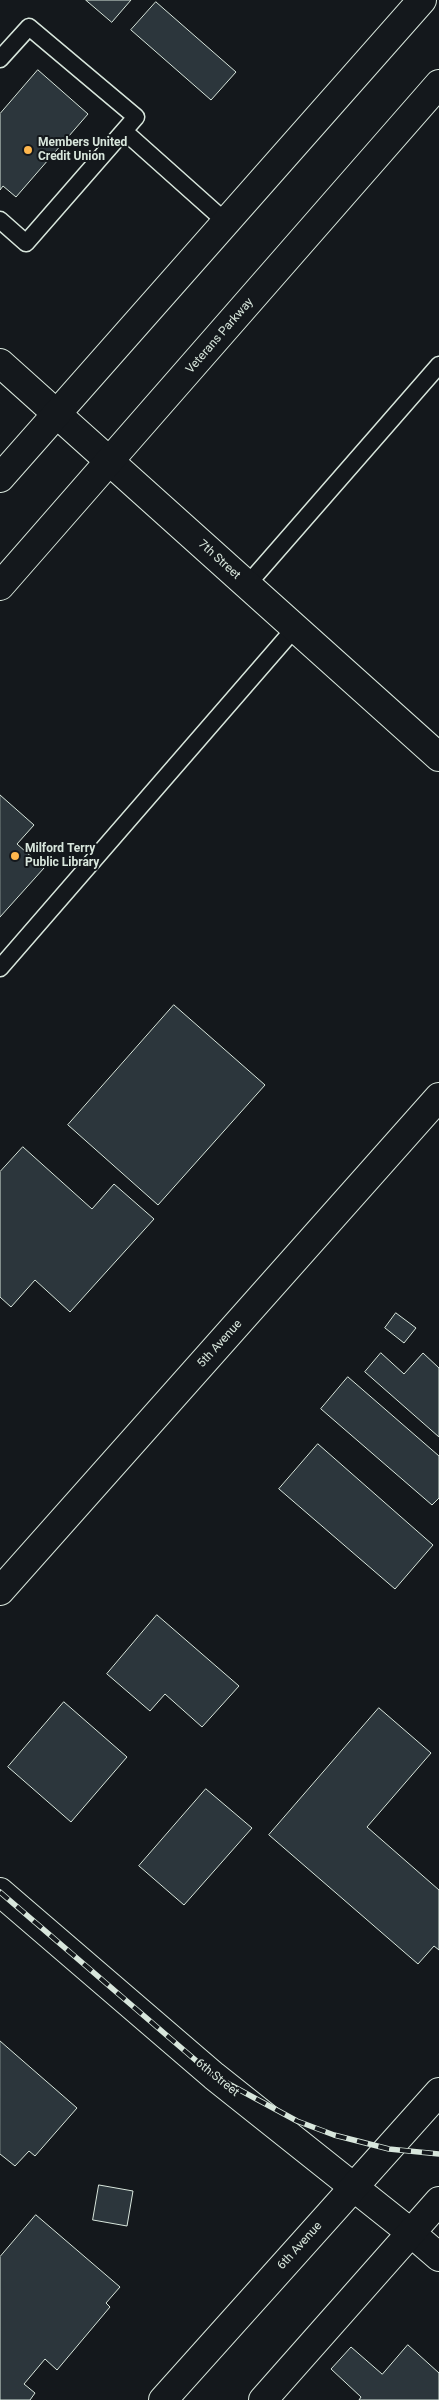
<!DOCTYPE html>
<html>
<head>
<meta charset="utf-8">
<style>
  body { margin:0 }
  canvas { display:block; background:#14181c }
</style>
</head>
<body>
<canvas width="439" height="2400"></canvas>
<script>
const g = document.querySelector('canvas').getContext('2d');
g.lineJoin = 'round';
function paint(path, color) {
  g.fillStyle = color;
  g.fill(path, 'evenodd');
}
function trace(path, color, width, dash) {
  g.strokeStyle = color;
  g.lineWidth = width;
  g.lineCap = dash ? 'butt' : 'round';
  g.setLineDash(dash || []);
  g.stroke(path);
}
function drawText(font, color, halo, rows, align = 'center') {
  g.font = font + ' Roboto,sans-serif';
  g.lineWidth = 4;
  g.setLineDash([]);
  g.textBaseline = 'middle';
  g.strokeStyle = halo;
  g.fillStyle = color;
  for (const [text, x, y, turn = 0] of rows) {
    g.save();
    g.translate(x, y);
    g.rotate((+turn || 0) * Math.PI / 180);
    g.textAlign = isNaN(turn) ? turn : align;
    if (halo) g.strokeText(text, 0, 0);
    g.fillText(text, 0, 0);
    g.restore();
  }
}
const building = new Path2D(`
  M86,0H131L112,22Z
  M156,2L236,72L211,100L131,30Z
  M38,70L88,114L16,197L3,186L0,190V114Z
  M0,795L34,825L17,844L44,868L0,917Z
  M174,1005L265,1085L158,1205L68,1125Z
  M23,1147L92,1209L114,1184L154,1219L70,1312L35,1280L11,1307L0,1297V1172Z
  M396,1313L416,1328L404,1343L385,1328Z
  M381,1353L404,1374L423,1353L439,1368V1437L365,1372Z
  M348,1377L439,1456V1498L432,1505L321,1409Z
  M318,1444L433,1545L395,1589L279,1489Z
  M157,1615L239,1686L202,1727L165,1694L150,1711L107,1674Z
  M64,1702L127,1757L71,1822L8,1767Z
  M379,1708L431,1753L367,1827L439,1890V1950L434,1946L418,1964L269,1835Z
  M206,1789L252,1828L184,1905L139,1866Z
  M0,2041L77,2108L35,2156L29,2151L15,2166L0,2154Z
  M99,2185L133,2191L127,2226L93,2220Z
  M36,2215L120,2287L106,2303L110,2307L57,2370L45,2359L24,2384L35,2393L30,2400H0V2257Z
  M408,2345L439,2373V2400H359L361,2397L331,2369L351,2347L382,2374Z`);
paint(building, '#2c363c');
trace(building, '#d8e6dc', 1);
const service = new Path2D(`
  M0,59L29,27L136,117L26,243L0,220
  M124,131L226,222
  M247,585L439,365
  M0,968L295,628`);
const minor = new Path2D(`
  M0,363L439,757
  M0,1591L439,1097
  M410,2232L439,2257`);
const tertiary = new Path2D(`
  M0,1892L214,2076L410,2232`);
const secondary = new Path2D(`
  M163,2400L439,2092
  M263,2400L439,2201`);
const primary = new Path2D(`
  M0,478L422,0
  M0,586L439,84`);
trace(service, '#d8e6dc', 19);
trace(minor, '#d8e6dc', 30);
trace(tertiary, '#d8e6dc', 30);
trace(secondary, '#d8e6dc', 30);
trace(primary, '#d8e6dc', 30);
trace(service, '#14181c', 16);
trace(minor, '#14181c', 28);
trace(tertiary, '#14181c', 28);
trace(secondary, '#14181c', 28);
trace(primary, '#14181c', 28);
const rail = new Path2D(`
  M0,1892L214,2076L297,2121L334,2135L389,2149L439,2154`);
trace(rail, '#d8e6dc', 5.5);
trace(rail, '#14181c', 4, [11]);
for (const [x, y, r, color] of [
  [28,150,5,"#ffb74d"],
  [15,856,5,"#ffb74d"]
]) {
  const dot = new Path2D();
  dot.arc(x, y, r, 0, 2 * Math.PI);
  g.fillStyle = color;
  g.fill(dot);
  trace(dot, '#14181c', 2);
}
drawText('bold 12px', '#d8e6dc', '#14181c', [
  ["Members United",38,143],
  ["Credit Union",38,157],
  ["Milford Terry",25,849],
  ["Public Library",25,863]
], 'left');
drawText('12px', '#d8e6dc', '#14181c', [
  ["Veterans Parkway",220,336,-49],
  ["7th Street",219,560,42],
  ["5th Avenue",220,1344,-48],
  ["6th Street",217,2078,39],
  ["6th Avenue",300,2246,-48]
]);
</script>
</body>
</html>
